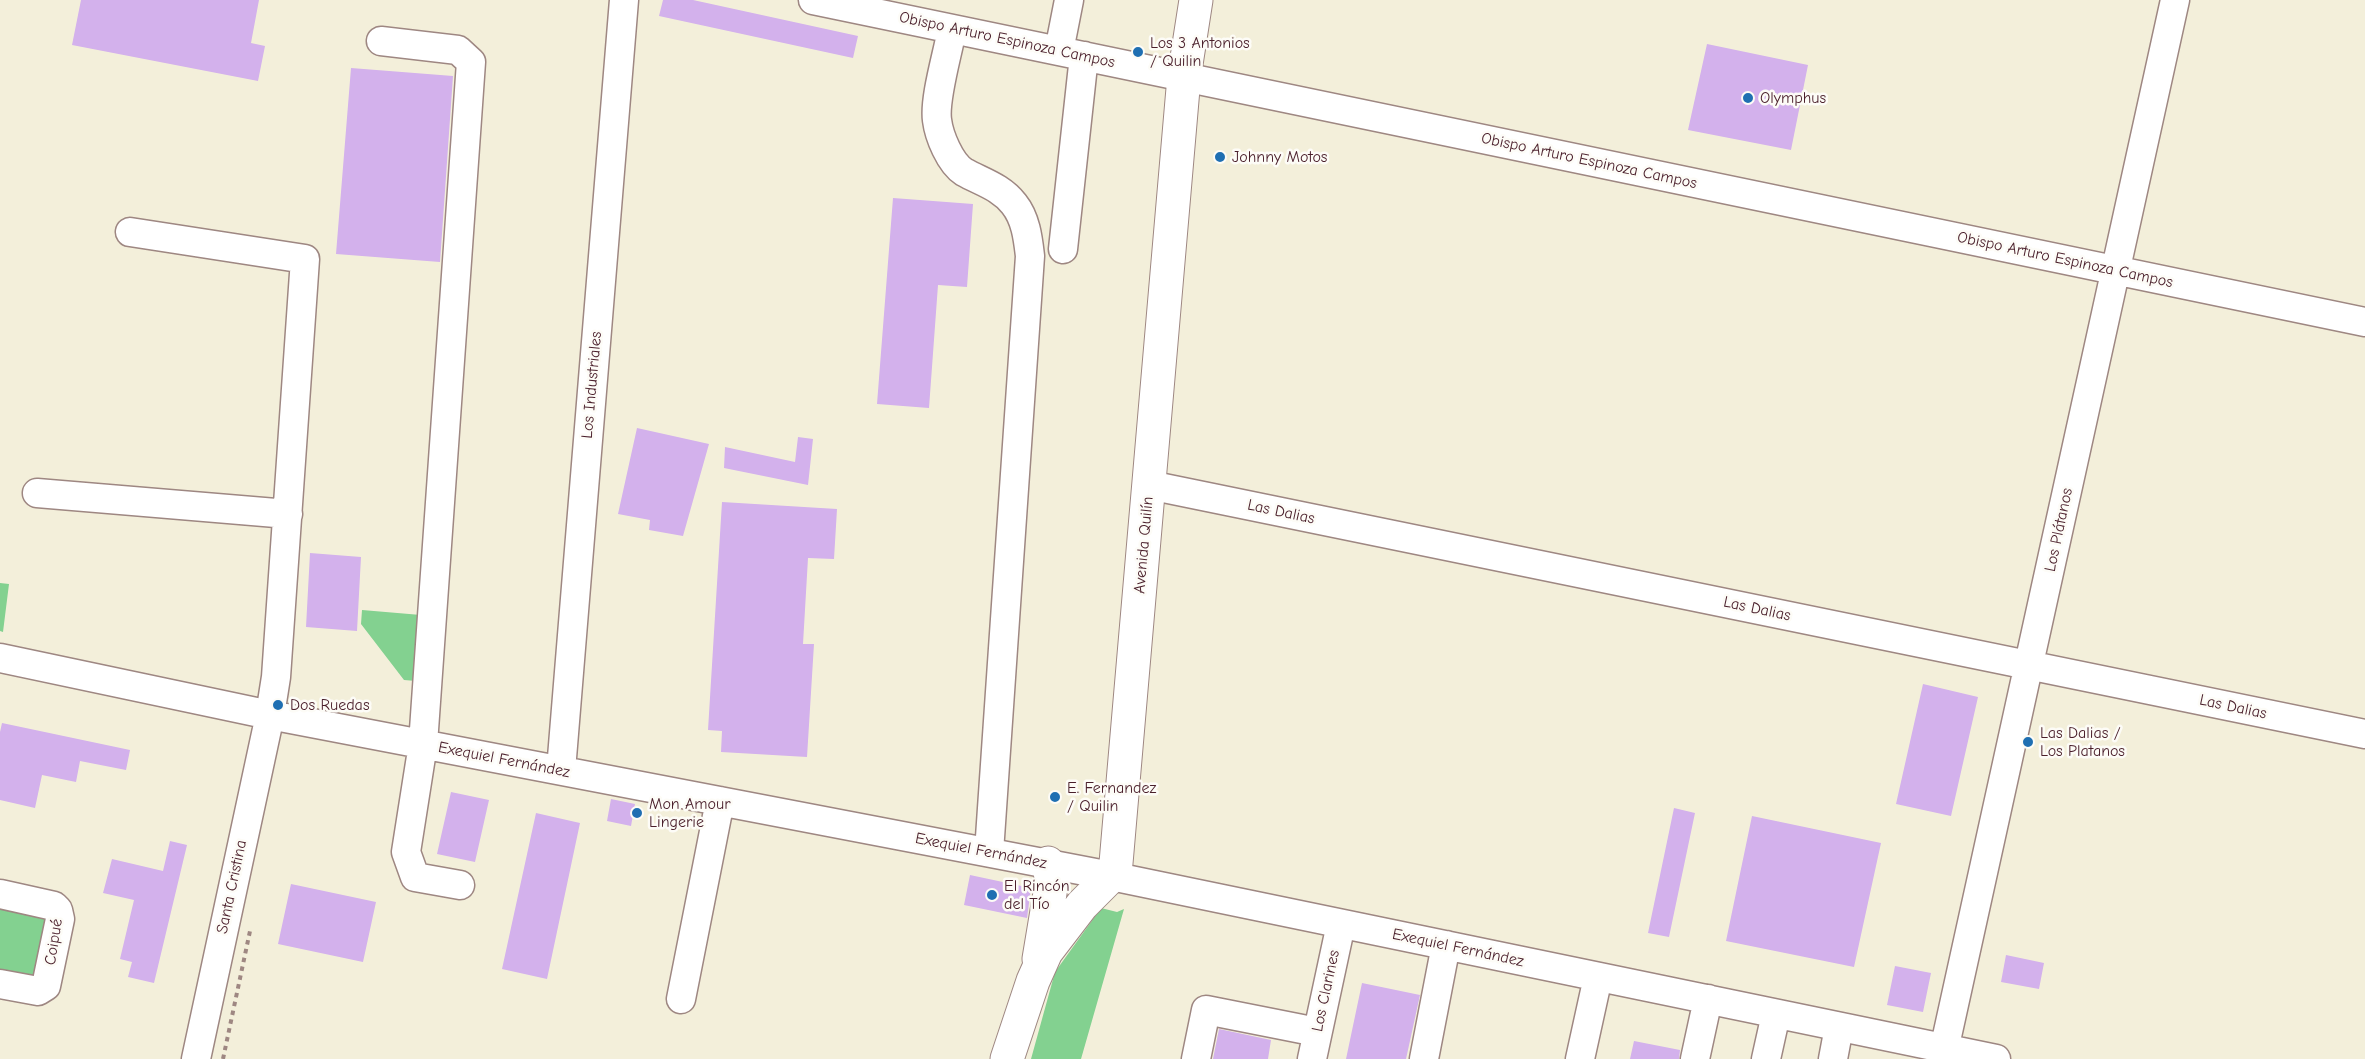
<!DOCTYPE html>
<html>
<head>
<meta charset="utf-8">
<style>
  body { margin:0 }
  canvas { display:block; background:#f3efda }
</style>
</head>
<body>
<canvas width="2365" height="1059"></canvas>
<script>
const g = document.querySelector('canvas').getContext('2d');
g.lineJoin = 'round';
function paint(path, color) {
  g.fillStyle = color;
  g.fill(path, 'evenodd');
}
function trace(path, color, width, dash) {
  g.strokeStyle = color;
  g.lineWidth = width;
  g.lineCap = dash ? 'butt' : 'round';
  g.setLineDash(dash || []);
  g.stroke(path);
}
function drawText(font, color, halo, rows, align = 'center') {
  g.font = font + ' "Comic Neue",sans-serif';
  g.lineWidth = 5;
  g.setLineDash([]);
  g.textBaseline = 'middle';
  g.strokeStyle = halo;
  g.fillStyle = color;
  for (const [text, x, y, turn = 0] of rows) {
    g.save();
    g.translate(x, y);
    g.rotate((+turn || 0) * Math.PI / 180);
    g.textAlign = isNaN(turn) ? turn : align;
    if (halo) g.strokeText(text, 0, 0);
    g.fillText(text, 0, 0);
    g.restore();
  }
}
paint(new Path2D(`
  M0,583L9,584L3,632L0,631Z
  M362,610L421,615L416,681L404,680L361,624Z
  M0,900L55,911L40,986L0,977Z
  M1101,908L1117,912L1124,909L1081,1059H1031L1055,972Z`), '#83d190');
paint(new Path2D(`
  M81,0H259L251,43L265,46L258,81L72,45Z
  M663,0H693L858,36L853,58L659,16Z
  M1707,44L1808,65L1791,150L1688,130Z
  M351,68L453,76L440,262L336,254Z
  M893,198L973,204L967,287L938,285L929,408L877,404Z
  M637,428L709,444L683,536L649,530L650,520L618,514Z
  M798,437L813,439L808,485L724,468L725,447L795,462Z
  M722,502L837,509L834,559L808,558L803,644H814L807,757L721,752L722,731L708,730Z
  M310,553L361,557L357,631L306,627Z
  M1923,684L1978,697L1951,816L1896,804Z
  M2,723L130,750L126,770L80,761L76,782L42,775L35,808L0,800V732Z
  M451,792L489,800L475,862L437,854Z
  M611,799L635,804L631,826L607,821Z
  M1674,808L1695,813L1669,937L1648,933Z
  M536,813L580,823L547,979L502,969Z
  M1752,816L1881,843L1854,967L1726,941Z
  M170,841L187,845L154,983L128,977L132,962L120,959L134,900L103,893L112,859L163,871Z
  M970,875L1031,888L1027,918L964,905Z
  M291,884L376,902L363,962L278,944Z
  M2006,955L2044,963L2039,989L2001,982Z
  M1895,966L1931,973L1923,1012L1887,1005Z
  M1362,983L1420,995L1406,1059H1346Z
  M1219,1029L1271,1040L1268,1059H1213Z
  M1634,1041L1680,1050L1679,1059H1630Z`), '#d3b1ec');
const minor = new Path2D(`
  M813,0L2365,322
  M952,29C948,53 934,98 937,120C939,136 950,163 964,172C982,182 1001,187 1014,204C1026,219 1028,239 1030,256L989,852
  M381,41L458,50L471,62L423,744L406,852L415,877L460,885
  M1059,51L1069,0
  M130,232L305,259L276,677L270,715L196,1059
  M1063,249L1084,56
  M1149,485L2365,734
  M37,493L288,514
  M0,658L270,715L1111,876L1996,1059
  M561,770L624,0
  M0,894L54,906L58,910L60,919L46,986L38,991L0,984
  M681,999L720,801
  M1196,1059L1206,1010L1317,1032
  M1312,1059L1341,924
  M1424,1059L1446,945
  M1580,1059L1598,977
  M1695,1059L1708,999
  M1766,1059L1776,1014
  M1833,1059L1839,1027
  M1942,1059L2175,0`);
const major = new Path2D(`
  M1039,959L1052,881L1048,863
  M1007,1059L1033,981L1046,952L1082,905L1111,876L1116,863L1184,77L1196,0`);
trace(minor, '#9e8782', 31);
trace(major, '#9e8782', 35);
trace(new Path2D(`
  M223,1059L250,931`), '#9e8782', 4, [4.5, 4.5]);
trace(minor, '#fff', 28);
trace(major, '#fff', 33);
for (const [x, y, r, color] of [
  [1138,52,6,"#1f6fb2"],
  [1748,98,6,"#1f6fb2"],
  [1220,157,6,"#1f6fb2"],
  [278,705,6,"#1f6fb2"],
  [2028,742,6,"#1f6fb2"],
  [1055,797,6,"#1f6fb2"],
  [637,813,6,"#1f6fb2"],
  [992,895,6,"#1f6fb2"]
]) {
  const dot = new Path2D();
  dot.arc(x, y, r, 0, 2 * Math.PI);
  g.fillStyle = color;
  g.fill(dot);
  trace(dot, '#fdfcf7', 2);
}
drawText('16px', '#4a1f2b', '#fdfcf7', [
  ["Obispo Arturo Espinoza Campos",1007,40,12],
  ["Obispo Arturo Espinoza Campos",1589,161,12],
  ["Obispo Arturo Espinoza Campos",2065,260,12],
  ["Los Industriales",592,385,-85],
  ["Las Dalias",1281,512,12],
  ["Los Plátanos",2059,530,-78],
  ["Avenida Quilín",1144,545,-85],
  ["Las Dalias",1757,609,12],
  ["Las Dalias",2233,707,12],
  ["Exequiel Fernández",504,760,11],
  ["Exequiel Fernández",981,851,11],
  ["Santa Cristina",232,887,-78],
  ["Coipué",54,942,-81],
  ["Exequiel Fernández",1458,948,12],
  ["Los Clarines",1326,991,-78]
]);
drawText('16px', '#4a1f2b', '#fdfcf7', [
  ["Los 3 Antonios",1150,43],
  ["/ Quilin",1150,61],
  ["Olymphus",1760,98],
  ["Johnny Motos",1232,157],
  ["Dos Ruedas",290,705],
  ["Las Dalias /",2040,733],
  ["Los Platanos",2040,751],
  ["E. Fernandez",1067,788],
  ["/ Quilin",1067,806],
  ["Mon Amour",649,804],
  ["Lingerie",649,822],
  ["El Rincón",1004,886],
  ["del Tío",1004,904]
], 'left');
</script>
</body>
</html>
